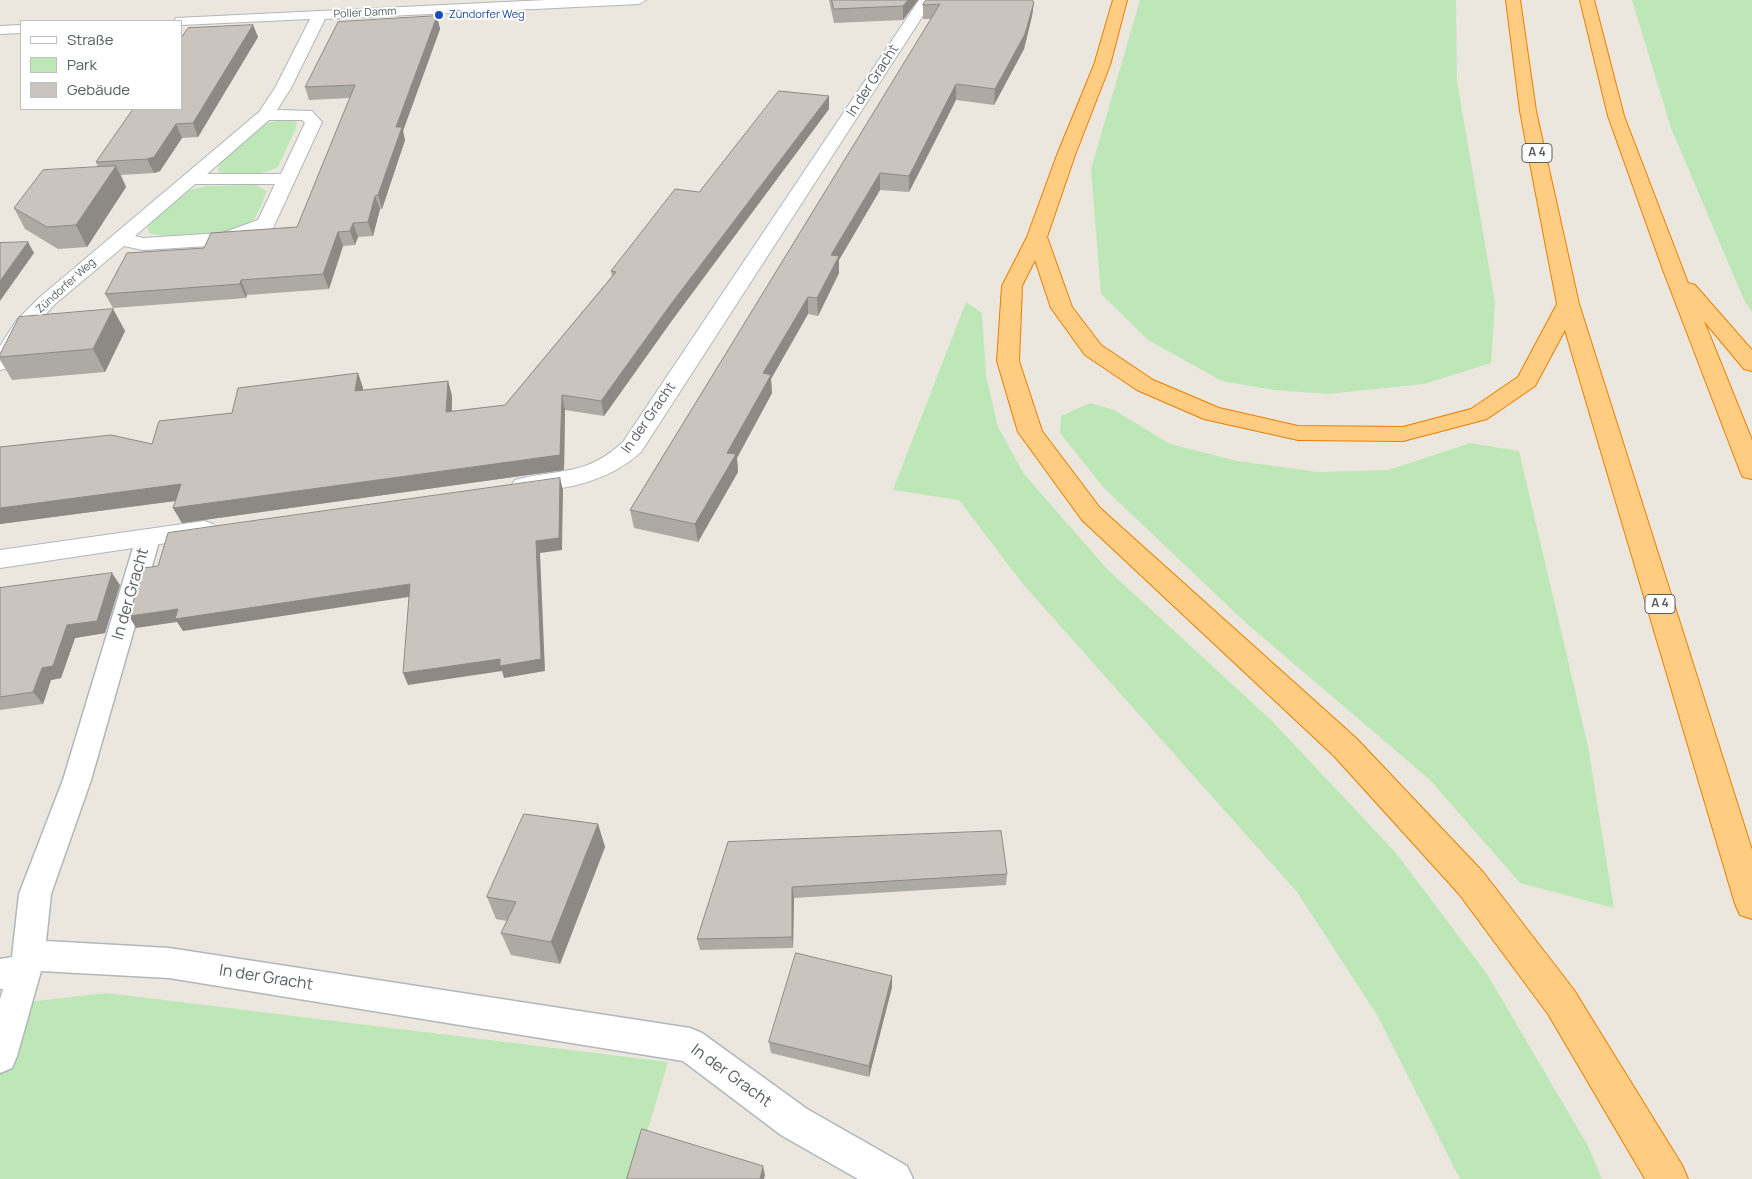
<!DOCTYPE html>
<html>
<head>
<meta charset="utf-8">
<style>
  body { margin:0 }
  #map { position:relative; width:1752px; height:1179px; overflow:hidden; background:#ece7de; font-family:Manrope,sans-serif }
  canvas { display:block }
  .legend { position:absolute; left:20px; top:20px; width:162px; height:90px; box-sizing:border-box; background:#fff; border:1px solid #bcbec0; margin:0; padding:6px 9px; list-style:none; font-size:15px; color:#575d61 }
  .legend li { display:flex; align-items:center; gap:10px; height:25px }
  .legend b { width:25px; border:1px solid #bcbec0 }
</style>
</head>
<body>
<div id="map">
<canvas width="1752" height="1179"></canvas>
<ul class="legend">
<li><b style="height:6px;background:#fff"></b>Straße</li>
<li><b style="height:14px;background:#bee7b7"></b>Park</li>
<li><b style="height:14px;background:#c9c4bd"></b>Gebäude</li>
</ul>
</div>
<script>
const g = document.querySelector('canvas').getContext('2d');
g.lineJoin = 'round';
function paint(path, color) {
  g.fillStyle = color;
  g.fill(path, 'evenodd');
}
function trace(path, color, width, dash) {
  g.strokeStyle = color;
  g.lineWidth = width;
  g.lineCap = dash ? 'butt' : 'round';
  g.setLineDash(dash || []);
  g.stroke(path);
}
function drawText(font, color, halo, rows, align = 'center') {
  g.font = font + ' Manrope,sans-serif';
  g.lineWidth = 4;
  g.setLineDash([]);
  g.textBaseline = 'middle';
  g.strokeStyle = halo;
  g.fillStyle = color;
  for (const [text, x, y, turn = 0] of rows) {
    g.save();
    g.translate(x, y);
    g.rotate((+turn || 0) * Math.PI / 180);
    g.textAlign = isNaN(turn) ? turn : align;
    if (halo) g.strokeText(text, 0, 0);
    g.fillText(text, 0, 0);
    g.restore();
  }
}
paint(new Path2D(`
  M1140,0H1456L1457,81L1495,302L1491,363L1424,384L1327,394L1274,390L1222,381L1148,340L1101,294L1091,169Z
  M1632,0H1752V312L1744,300L1671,128Z
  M287,119L297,122L296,128L278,167C261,176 237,177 219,172L218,169L220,162L263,124Z
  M256,185L267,191C263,200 258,216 251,222C233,237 170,240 149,233L147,225L190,190L206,186Z
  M966,302L982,313L986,375L998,427L1024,474L1107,569L1272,721L1396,853L1487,974L1588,1146L1602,1179H1460L1377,1015L1297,892L1022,583L959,500L893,490Z
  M1090,403L1114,410L1170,444L1237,461L1318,472L1388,470L1470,443L1519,451L1588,746L1614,908L1520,883L1429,779L1246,623L1104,488L1060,433L1061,416Z
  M107,993L668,1062L633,1179H0V1005Z`), '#bee7b7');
const service = new Path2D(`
  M148,530L156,532L160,538L91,780L51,894L46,941L169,948L690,1028L702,1033L807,1109L907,1166L913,1179H858L781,1135L683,1061L169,978L41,971L17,1056L12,1068L0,1073V999L3,989H0V959L12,957L19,894L63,780L136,538L140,532Z`);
const minor = new Path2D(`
  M546,0H646L639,4L325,19L291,88L277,110L312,111L322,122L273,228L225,245L143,250L124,246L54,305L32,330L8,368L0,370V346L16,321L40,297L259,112L275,88L310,19L181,25V21H174L176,18ZM269,120H302L305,123L281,174H207ZM195,184H275L258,220L222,233L143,238L135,236Z
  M919,0H933L641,452C607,483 567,488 524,494L515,492L511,486L515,480C560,468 585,477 623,442Z
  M21,25V33L0,34V26Z
  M204,521L213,524L217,530L213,536L0,568V550Z`);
const motorway = new Path2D(`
  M1113,0H1127L1110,65L1075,155L1047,237L1072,307L1101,345L1153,380L1219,408L1298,426L1403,427L1471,409L1518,377L1557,304L1520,111L1506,0H1520L1536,111L1579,304L1752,850V919L1740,915L1735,904L1565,330L1535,386L1487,419L1403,441L1298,440L1204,419L1137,390L1085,355L1051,308L1035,260L1022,286L1019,361L1042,431L1100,508L1356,738L1483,872L1574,990L1682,1165L1688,1179H1645L1548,1014L1459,894L1334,756L1082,520L1018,432L997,361L1002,286L1027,237L1057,155L1094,65Z
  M1580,0H1594L1624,116L1688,283L1695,285L1752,350V371L1744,369L1704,321L1752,440V479L1743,477L1740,471L1663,270L1608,116Z`);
trace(service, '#b1b6bb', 3);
trace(minor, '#b1b6bb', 2);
trace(motorway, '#ea7e00', 2);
paint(service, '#fff');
paint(minor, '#fff');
paint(motorway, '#ffcd82');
paint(new Path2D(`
  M829,0H918L903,20L834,23Z
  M1034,2L1032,16L1024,49L994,105L956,100L909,192L880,190L839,260V273L818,316L808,314L771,379L772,393L737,458L738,472L698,542L634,528L630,510L931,19H923V5Z
  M437,16L440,29L403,131L405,140L382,209H380L373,236L358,237L355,245L343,246L329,289L247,295L246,298L113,308L105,294L297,227L350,98L309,100L305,87Z
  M253,25L258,37L198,137L182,138L160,171L154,173L121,175L126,187L87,247L58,249L25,229L14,208L98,167L96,162Z
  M829,109L673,319L604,416L565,410L564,470L182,523L173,508L176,501L0,524V447L152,444L232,413L358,373L363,388V390L448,381L452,396V411L505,405L612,276L611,271L699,192Z
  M113,309L125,331L105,372L12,380L0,360V354Z
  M120,585L105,633L75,638L61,678L51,680L43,704L0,710V588Z
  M598,824L605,847L560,964L511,955L501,933L507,921L496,919L487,897Z
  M728,842L1007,874L1006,885L794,898L793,948L700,950L697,939Z
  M892,976V987L869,1077L771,1053L769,1042Z`), '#ada9a3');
paint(new Path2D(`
  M908,0H918L903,20V6Z
  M1034,2L1032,16L1024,49L994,105L995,89Z
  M437,16L440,29L403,131L405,140L382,209L378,195L396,127Z
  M253,25L258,37L198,137L193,123Z
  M956,84V100L909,192V176Z
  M829,96V109L673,319L604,416L601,401L671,304Z
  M176,124L182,138L160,171L154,173L147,159Z
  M116,166L126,187L87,247L76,225Z
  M880,173V190L839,260V273L818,316L817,298L831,255Z
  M375,196L380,209L373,236L368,222Z
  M353,223L358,237L355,245L350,231Z
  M338,232L343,246L329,289L323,274Z
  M28,242L34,253L0,301V281Z
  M241,280L247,295L246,298L240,284Z
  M808,297V314L771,379L772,393L737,458L738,472L698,542L695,524L763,373Z
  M113,309L125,331L105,372L93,349Z
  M358,373L363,388L361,406L355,391Z
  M448,381L452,396L451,427L446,412Z
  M562,395L565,410L564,470L182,523L173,508Z
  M560,478L563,490L562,550L540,553L545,671L504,678L502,671L408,685L403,673Z
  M181,484L189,499L0,524V508Z
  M112,573L120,585L105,633L75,638L61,678L51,680L43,704L33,692L42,668L67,625Z
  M410,584L415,596L183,631L177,622L136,628L129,616L178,609Z
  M598,824L605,847L560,964L551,942Z
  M792,887L794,898L793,948L792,937Z
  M892,976V987L869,1077V1066Z
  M763,1166L765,1175L764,1179H760Z`), '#8d8984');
const building = new Path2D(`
  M832,0H908L903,6L834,9Z
  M926,0H1032L1034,2L1025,34L995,89L956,84L909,176L880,173L831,255L839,256L817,298L808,297L763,373L771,375L727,453L736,454L695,524L630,510L940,4L923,5Z
  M437,16L396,127H402L378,195L375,196L368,222L353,223L350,231L338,232L323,274L241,280L240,284L105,294L127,253L204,248L211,233L297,227L355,85L305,87L338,22Z
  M253,25L193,123L176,124L154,157L147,159L96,162L133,109H181V38L188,28Z
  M779,91L829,96L671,304L601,401L562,395L560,455L173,508L181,484L0,508V447L111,435L152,444L159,421L232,413L238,388L358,373L355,391L448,381L446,412L505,405L616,272L611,271L675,189L699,192Z
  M116,166L76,225L47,227L14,208L43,170Z
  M28,242L0,281V243Z
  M113,309L93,349L0,357V354L19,317Z
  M560,478L559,538L536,541L541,659L500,666V659L403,673L410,584L175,619L178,609L129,616L143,568L158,566L168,533Z
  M112,573L97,621L67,625L53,666L42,668L33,692L0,697V588Z
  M524,814L598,824L551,942L501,933L516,902L487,897Z
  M1001,831L1007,874L792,887V937L697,939L728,842Z
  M796,953L892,976L869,1066L769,1042Z
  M642,1129L763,1166L760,1179H627Z`);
paint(building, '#c9c4bd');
trace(building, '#8d8984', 1);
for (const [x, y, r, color] of [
  [439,15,5,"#1a4fb4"]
]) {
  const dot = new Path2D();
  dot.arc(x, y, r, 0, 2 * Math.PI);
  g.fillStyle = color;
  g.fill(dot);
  trace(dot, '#fff', 2);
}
drawText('11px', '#575d61', '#fff', [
  ["Poller Damm",365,13,-3],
  ["Zündorfer Weg",66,286,-42]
]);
drawText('11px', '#164399', '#fff', [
  ["Zündorfer Weg",449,15]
], 'left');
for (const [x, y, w] of [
  [1537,153,30],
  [1660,604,30]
]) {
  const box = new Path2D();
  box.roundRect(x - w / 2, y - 9.5, w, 19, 4);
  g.fillStyle = '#fff';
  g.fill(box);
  trace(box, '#575d61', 1);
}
drawText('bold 12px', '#575d61', null, [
  ["A 4",1537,153],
  ["A 4",1660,604]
]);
drawText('14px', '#575d61', '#fff', [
  ["In der Gracht",873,81,-57],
  ["In der Gracht",649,418,-55]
]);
drawText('16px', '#575d61', '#fff', [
  ["In der Gracht",131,594,-74],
  ["In der Gracht",266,978,9],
  ["In der Gracht",731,1076,36]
]);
</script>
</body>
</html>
